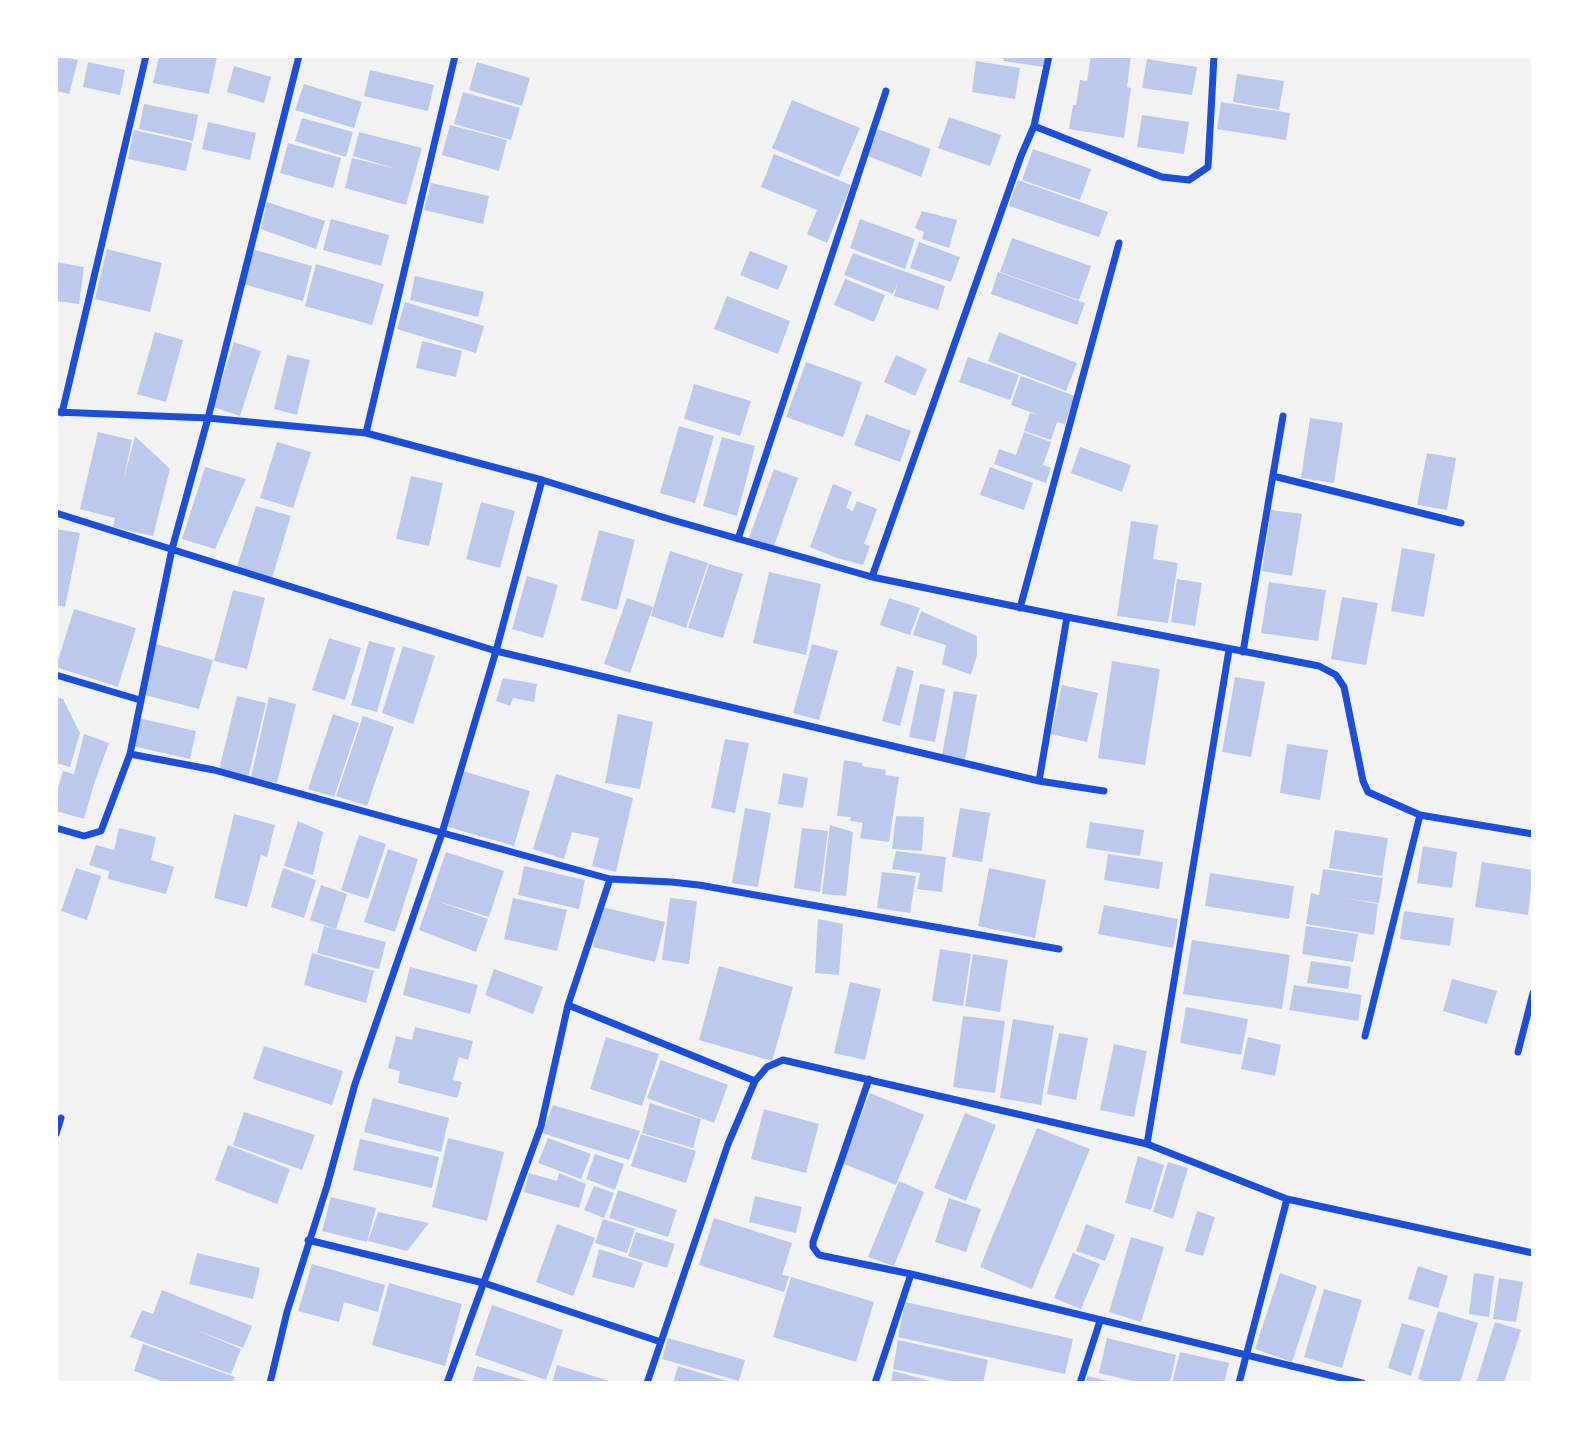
<!DOCTYPE html>
<html>
<head>
<meta charset="utf-8">
<style>
  body { margin:0 }
  #map { position:relative; width:1589px; height:1439px; overflow:hidden; background:#f2f2f2; font-family:"Source Sans 3",sans-serif }
  canvas { display:block }
  .frame { position:absolute; inset:0; border:58px solid #fff; pointer-events:none }
</style>
</head>
<body>
<div id="map">
<canvas width="1589" height="1439"></canvas>
<div class="frame"></div>
</div>
<script>
const g = document.querySelector('canvas').getContext('2d');
g.lineJoin = 'round';
function paint(path, color) {
  g.fillStyle = color;
  g.fill(path, 'evenodd');
}
function trace(path, color, width, dash) {
  g.strokeStyle = color;
  g.lineWidth = width;
  g.lineCap = dash ? 'butt' : 'round';
  g.setLineDash(dash || []);
  g.stroke(path);
}
paint(new Path2D(`
  M56,56L78,60L69,94L56,91Z
  M159,56L217,57L209,94L153,83Z
  M1004,56H1046L1044,67L1003,61Z
  M1091,56H1131L1127,87L1131,88L1124,138L1069,129L1073,105H1076L1080,80L1087,81Z
  M1147,59L1197,67L1192,95L1142,88Z
  M976,61L1020,68L1015,99L972,92Z
  M88,62L125,70L120,95L83,87Z
  M477,62L530,78L522,106L469,90Z
  M234,66L271,77L264,103L227,92Z
  M370,70L434,85L428,111L364,96Z
  M1237,74L1284,81L1279,110L1233,102Z
  M304,84L362,102L354,128L295,110Z
  M463,92L520,108L511,140L454,124Z
  M792,100L860,128L839,177L772,148Z
  M1221,102L1290,113L1286,140L1217,129Z
  M144,104L198,115L193,141L139,129Z
  M1142,115L1189,122L1184,154L1137,147Z
  M949,117L1001,135L990,166L938,148Z
  M302,118L353,132L346,157L295,141Z
  M208,122L256,133L250,160L202,149Z
  M450,125L507,140L499,171L442,155Z
  M878,129L931,149L921,177L868,156Z
  M134,130L192,143L186,171L128,159Z
  M359,132L422,148L406,205L345,188L352,158L397,169L353,156Z
  M288,143L341,158L333,188L280,173Z
  M1033,149L1091,169L1080,200L1022,180Z
  M774,154L851,185L827,243L807,234L817,210L761,187Z
  M1018,180L1108,212L1099,237L1009,206Z
  M431,183L489,196L483,224L424,210Z
  M267,202L325,221L316,249L261,229Z
  M922,211L957,220L949,248L922,239L924,232L915,228Z
  M331,219L389,235L381,266L323,250Z
  M860,219L915,239L905,269L850,248Z
  M1012,238L1091,266L1079,300L1000,272Z
  M919,242L960,257L951,282L910,268Z
  M107,249L162,263L150,312L95,299Z
  M252,249L312,266L303,301L243,284Z
  M750,251L788,266L778,290L740,275Z
  M853,253L945,286L938,310L894,296L898,283L893,294L844,275Z
  M56,262L84,267L79,304L56,301Z
  M316,264L384,284L372,325L305,306Z
  M998,272L1085,303L1077,325L991,294Z
  M415,276L484,292L478,317L410,300Z
  M845,279L885,295L874,322L834,305Z
  M727,296L790,321L778,354L714,329Z
  M405,302L484,326L476,353L397,329Z
  M155,332L183,340L166,402L137,394Z
  M999,332L1077,363L1066,391L988,361Z
  M422,341L462,351L456,377L416,368Z
  M234,342L261,351L240,416L213,407Z
  M287,355L310,360L297,415L274,409Z
  M896,355L927,369L915,396L884,382Z
  M968,357L1019,375L1010,400L959,382Z
  M806,362L862,382L843,437L786,417Z
  M1021,376L1075,396L1065,424L1057,422L1051,440L1024,431L1030,413L1039,415L1011,405Z
  M694,384L751,401L740,436L684,419Z
  M866,414L911,431L900,462L854,445Z
  M1310,418L1343,423L1334,483L1301,478Z
  M679,426L714,436L695,503L660,493Z
  M98,432L132,440L123,482L135,436L170,469L153,536L113,527L115,518L80,509Z
  M1024,432L1051,442L1043,465L1051,468L1046,483L994,464L999,449L1016,455Z
  M722,437L755,446L737,516L703,506Z
  M277,442L311,452L293,508L260,498Z
  M1080,447L1131,465L1122,492L1071,473Z
  M1427,453L1456,458L1447,510L1417,505Z
  M205,467L246,479L215,549L182,539Z
  M990,467L1033,483L1024,510L980,495Z
  M774,469L798,478L774,546L749,538Z
  M411,476L443,483L429,546L396,539Z
  M833,484L852,492L846,508L853,511L857,501L877,509L864,544L870,546L863,565L837,558L810,547Z
  M481,502L515,511L500,568L466,559Z
  M256,506L291,516L272,578L237,567Z
  M1271,510L1302,514L1292,576L1262,571Z
  M1131,521L1158,525L1153,559L1178,563L1168,623L1117,616Z
  M56,529L80,533L65,607L56,605Z
  M599,530L635,540L617,610L581,600Z
  M1402,548L1435,554L1424,617L1391,611Z
  M670,551L708,563L686,628L651,616Z
  M709,564L743,574L723,638L688,628Z
  M769,572L821,584L806,655L753,643Z
  M527,576L558,585L543,638L512,629Z
  M1177,579L1202,583L1195,626L1171,622Z
  M1269,582L1326,590L1318,641L1261,633Z
  M233,590L265,598L247,669L214,661Z
  M1342,597L1378,603L1366,665L1331,659Z
  M627,598L653,607L630,673L604,664Z
  M889,598L920,608L910,635L880,625Z
  M74,609L136,628L118,687L56,667Z
  M921,611L977,636V655L971,675L942,664L946,645L913,635Z
  M329,638L361,648L345,700L312,690Z
  M369,641L395,648L377,712L351,705Z
  M156,644L213,660L199,709L141,694Z
  M812,644L838,651L819,720L793,713Z
  M403,646L435,656L413,724L382,713Z
  M1112,661L1160,669L1145,765L1098,758Z
  M897,666L914,671L900,726L882,721Z
  M1235,677L1265,682L1251,757L1222,752Z
  M503,678L537,684L534,702L513,698L510,706L496,701Z
  M920,684L945,689L935,742L909,737Z
  M1062,685L1098,693L1087,742L1051,734Z
  M954,691L977,695L965,760L942,755Z
  M237,696L266,703L248,778L219,770Z
  M56,697L63,699L80,733L70,767L56,763Z
  M269,697L296,704L277,783L251,777Z
  M333,714L359,723L334,797L308,789Z
  M618,714L653,722L640,789L605,783Z
  M363,716L394,727L367,806L336,796Z
  M138,718L196,731L190,759L132,746Z
  M84,734L109,743L95,781L84,819L56,811V795L63,771L74,774Z
  M725,739L749,743L735,813L711,808Z
  M1287,744L1328,750L1320,800L1280,793Z
  M844,760L862,763V766L886,770L885,775L899,777L889,842L860,838L863,823L850,821L851,817L837,816Z
  M463,771L530,791L514,846L448,827Z
  M783,773L808,778L803,808L778,804Z
  M556,774L633,798L616,872L592,866L599,838L572,832L564,859L533,849Z
  M745,808L771,813L758,887L732,883Z
  M960,808L990,813L982,862L952,857Z
  M234,814L275,825L267,857L261,855L247,907L214,898Z
  M896,816L924,817L922,851L892,849Z
  M298,821L323,832L313,875L284,866Z
  M1090,822L1144,830L1140,856L1086,848Z
  M830,825L853,832L846,896L822,894Z
  M119,828L156,837L151,860L174,867L166,894L108,879L109,871L89,865L96,845L114,850Z
  M802,828L828,831L820,892L794,888Z
  M1335,830L1388,838L1382,876L1329,868Z
  M359,835L386,844L368,899L341,890Z
  M1423,846L1457,852L1452,888L1417,883Z
  M388,849L418,859L395,932L364,922Z
  M896,851L946,857L942,892L917,889L920,873L892,869Z
  M446,852L504,871L489,917L434,900L488,919L476,952L419,930Z
  M1108,854L1163,862L1159,889L1104,880Z
  M1482,862L1533,870L1528,915L1475,907Z
  M524,866L585,880L579,909L518,895Z
  M76,868L101,876L87,920L61,911Z
  M283,868L316,880L304,918L271,907Z
  M989,868L1046,880L1035,938L978,926Z
  M1323,869L1383,878L1379,903L1345,898L1378,904L1374,935L1306,924L1311,893L1319,895Z
  M882,872L916,876L910,913L877,908Z
  M1210,873L1294,886L1289,919L1205,906Z
  M321,885L347,894L336,929L310,920Z
  M513,898L567,910L557,951L504,939Z
  M670,898L697,901L689,964L662,960Z
  M1104,905L1178,919L1173,948L1098,934Z
  M602,907L665,922L655,962L593,947Z
  M1404,911L1454,918L1450,946L1400,939Z
  M818,919L843,924L839,975L815,973Z
  M324,926L386,942L379,969L317,953Z
  M1306,926L1358,934L1353,962L1302,954Z
  M1192,940L1290,955L1282,1009L1183,994Z
  M940,949L971,954L963,1006L932,1001Z
  M312,953L374,971L366,1003L304,985Z
  M973,954L1008,960L1000,1012L965,1006Z
  M1311,961L1351,967L1348,989L1307,983Z
  M719,966L793,987L772,1061L699,1040Z
  M410,967L478,985L470,1014L403,995Z
  M494,969L543,987L533,1014L485,995Z
  M1452,979L1497,991L1487,1024L1443,1011Z
  M850,982L881,989L865,1060L834,1053Z
  M1294,985L1362,995L1358,1021L1289,1010Z
  M1186,1007L1248,1019L1241,1055L1180,1043Z
  M963,1016L1005,1021L995,1093L953,1087Z
  M1013,1019L1054,1026L1041,1105L1000,1098Z
  M415,1027L473,1041L468,1060L459,1057L453,1080L462,1082L457,1098L398,1083L400,1071L388,1068L396,1036L412,1040Z
  M1059,1033L1088,1038L1076,1100L1047,1094Z
  M606,1037L659,1054L642,1106L590,1089Z
  M1248,1037L1281,1045L1275,1076L1241,1069Z
  M1114,1044L1147,1051L1134,1117L1100,1110Z
  M264,1046L343,1071L332,1105L253,1079Z
  M661,1060L728,1085L714,1123L647,1098Z
  M870,1093L924,1115L896,1185L842,1163Z
  M373,1098L449,1118L441,1152L364,1132Z
  M650,1103L701,1119L693,1148L642,1133Z
  M553,1105L640,1131L629,1160L542,1133Z
  M764,1109L819,1124L806,1173L751,1159Z
  M244,1112L315,1135L302,1170L233,1145Z
  M965,1113L996,1125L966,1201L934,1188Z
  M1037,1128L1090,1149L1032,1289L980,1267Z
  M641,1134L696,1151L686,1183L631,1166Z
  M448,1138L504,1152L487,1221L432,1207Z
  M548,1138L591,1154L581,1179L538,1163Z
  M360,1139L439,1157L432,1188L353,1170Z
  M228,1145L290,1169L277,1204L215,1180Z
  M595,1154L624,1164L615,1190L586,1179Z
  M1138,1156L1164,1165L1151,1210L1125,1203Z
  M1168,1162L1188,1168L1173,1219L1153,1212Z
  M529,1173L557,1181L559,1173L586,1184L579,1208L524,1192Z
  M899,1181L924,1192L894,1266L868,1257Z
  M594,1186L614,1193L604,1218L584,1210Z
  M618,1190L677,1210L668,1237L609,1218Z
  M755,1196L802,1207L796,1233L749,1222Z
  M331,1197L376,1208L367,1242L322,1231Z
  M949,1198L981,1209L966,1252L935,1242Z
  M1197,1211L1215,1217L1203,1256L1185,1251Z
  M378,1212L429,1223L407,1251L368,1241Z
  M714,1218L792,1243L782,1275L789,1276L784,1292L699,1265Z
  M603,1219L635,1229L627,1253L595,1243Z
  M557,1224L595,1238L573,1296L536,1282Z
  M1086,1224L1115,1235L1105,1261L1076,1251Z
  M636,1232L675,1244L667,1268L628,1256Z
  M1131,1237L1164,1247L1141,1322L1109,1312Z
  M599,1249L643,1263L634,1288L592,1277Z
  M197,1253L260,1268L253,1299L189,1284Z
  M1073,1253L1100,1264L1081,1309L1054,1298Z
  M312,1264L385,1285L378,1312L344,1302L339,1322L298,1311Z
  M1418,1266L1448,1276L1438,1308L1408,1299Z
  M1280,1273L1317,1286L1292,1362L1255,1349Z
  M1474,1273L1494,1276L1489,1317L1469,1314Z
  M791,1277L874,1302L856,1362L773,1337Z
  M1499,1278L1523,1282L1516,1322L1493,1319Z
  M389,1283L462,1304L445,1366L372,1345Z
  M1324,1289L1362,1300L1342,1368L1304,1357Z
  M162,1290L252,1326L243,1348L194,1329L241,1349L231,1374L130,1337L142,1310L153,1314Z
  M905,1302L1073,1339L1065,1374L898,1337Z
  M492,1305L563,1330L546,1380L475,1355Z
  M1438,1311L1478,1323L1460,1383H1430L1418,1379Z
  M1495,1322L1521,1330L1504,1383H1476Z
  M1402,1323L1425,1330L1411,1376L1388,1368Z
  M668,1338L745,1360L739,1381L662,1359Z
  M1107,1338L1176,1355L1170,1383H1141L1099,1373Z
  M898,1340L988,1360L983,1383H959L893,1369Z
  M143,1344L235,1377L233,1383H167L134,1371Z
  M1180,1352L1229,1363L1224,1383H1172Z
  M557,1365L613,1382V1383H552Z
  M477,1366L531,1382V1383H472Z
  M678,1366L730,1382V1383H673Z
  M893,1371L934,1382V1383H891Z
  M1087,1376L1113,1382L1112,1383H1086Z`), '#bdc9ec');
trace(new Path2D(`
  M1034,126L1049,56
  M56,412L208,418L366,433L542,480L669,519L872,577L1067,617L1319,666L1336,675L1344,687L1363,781L1368,792L1420,815L1533,834
  M62,413L146,56
  M366,433L455,56
  M1273,476L1461,523
  M56,513L496,651L1039,781L1104,791
  M738,539L886,91
  M872,577L1021,156L1034,126L1162,177L1189,180L1208,167L1214,56
  M1020,608L1119,243
  M1243,652L1283,416
  M56,675L140,700
  M130,754L214,770L610,879L671,882L699,885L1059,949
  M1039,781L1067,617
  M56,828L84,836L101,831L130,754L172,549L208,418L299,56
  M568,1005L610,879
  M1365,1036L1420,815
  M1518,1052L1533,993
  M869,1079L813,1242V1247L819,1255L911,1274L1362,1383
  M56,1134L61,1118
  M1147,1144L1229,650
  M308,1240L484,1283L661,1342
  M270,1383L287,1312L327,1186L355,1084L442,833L496,651L542,480
  M447,1383L541,1126L568,1005L755,1081
  M647,1383L728,1144L755,1081L767,1067L783,1060L1147,1144L1287,1199L1533,1253
  M875,1383L911,1274
  M1080,1383L1100,1321
  M1239,1383L1287,1199`), '#1d4ed8', 7);
</script>
</body>
</html>
